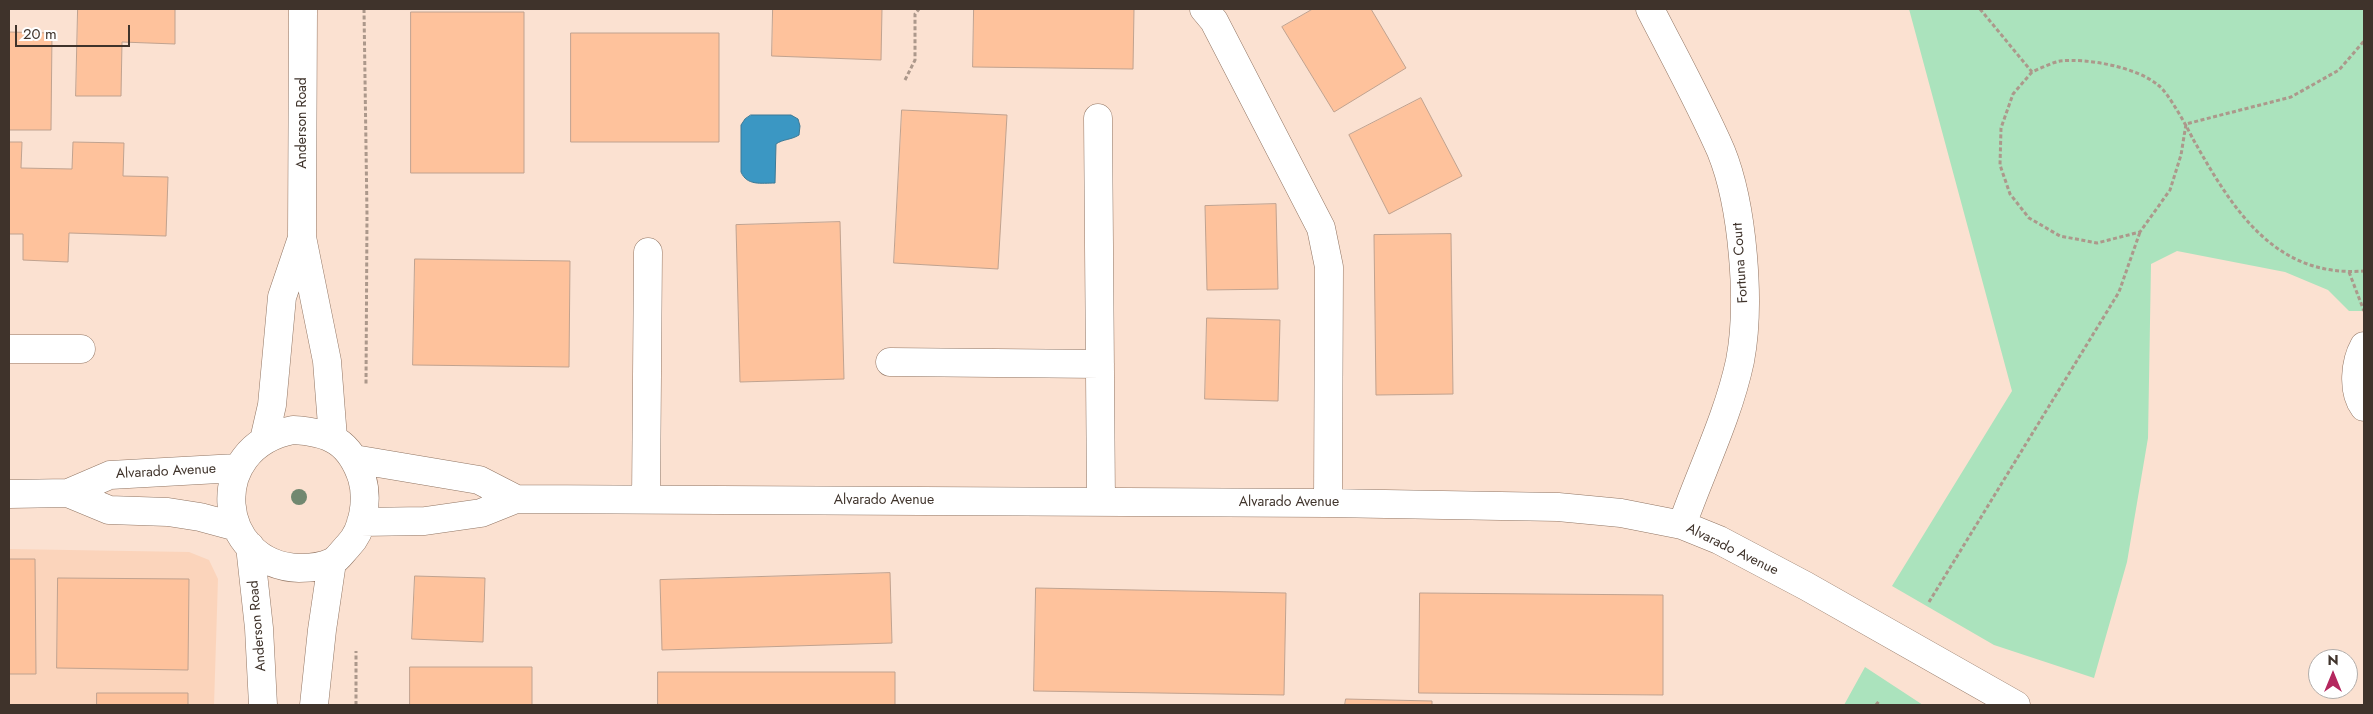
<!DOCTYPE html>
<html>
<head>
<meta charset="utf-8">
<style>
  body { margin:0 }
  #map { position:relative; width:2373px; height:714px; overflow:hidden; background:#fbe1d1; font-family:Jost,sans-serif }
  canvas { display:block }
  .frame { position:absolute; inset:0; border:10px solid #3f332b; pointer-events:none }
  .north { position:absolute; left:2308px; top:649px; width:50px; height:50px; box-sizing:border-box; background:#fff; border:1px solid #b2adaa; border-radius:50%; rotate:0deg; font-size:14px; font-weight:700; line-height:20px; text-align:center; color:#3f332b }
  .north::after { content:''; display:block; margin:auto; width:18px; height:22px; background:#b4275e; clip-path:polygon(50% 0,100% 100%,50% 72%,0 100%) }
  .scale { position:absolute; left:15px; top:25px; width:115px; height:22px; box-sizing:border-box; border:2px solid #3f332b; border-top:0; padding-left:6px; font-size:15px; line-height:18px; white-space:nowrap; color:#3f332b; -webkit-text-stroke:4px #fff; paint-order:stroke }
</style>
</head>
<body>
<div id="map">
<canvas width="2373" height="714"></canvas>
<div class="frame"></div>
<div class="north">N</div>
<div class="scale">20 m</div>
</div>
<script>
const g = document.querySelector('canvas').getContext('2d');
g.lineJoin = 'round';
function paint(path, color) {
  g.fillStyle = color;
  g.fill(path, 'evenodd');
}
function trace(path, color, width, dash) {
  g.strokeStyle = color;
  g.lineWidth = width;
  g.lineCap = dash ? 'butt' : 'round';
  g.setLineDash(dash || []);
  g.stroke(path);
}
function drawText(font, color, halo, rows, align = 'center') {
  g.font = font + ' Jost,sans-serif';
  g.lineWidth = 4;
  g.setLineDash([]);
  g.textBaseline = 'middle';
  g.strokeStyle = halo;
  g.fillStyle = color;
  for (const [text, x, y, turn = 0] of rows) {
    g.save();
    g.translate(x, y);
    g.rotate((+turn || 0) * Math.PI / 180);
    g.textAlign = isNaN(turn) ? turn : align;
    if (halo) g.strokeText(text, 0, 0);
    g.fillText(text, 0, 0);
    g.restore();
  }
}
paint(new Path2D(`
  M9,549L189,552L209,560L218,579L214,705H9Z`), '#fbd4bb');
paint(new Path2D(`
  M1909,9H2364V311H2349L2328,290L2285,272L2177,251L2151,264L2148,438L2127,562L2094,678L1994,645L1892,586L2012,391Z
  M1865,667L1923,705H1844Z`), '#abe3bd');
const water = new Path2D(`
  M751,115H791L798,119L800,126L799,135C791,140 783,139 776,144L775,183C761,183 747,186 741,172V125L745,119Z`);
paint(water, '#3b97c3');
trace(water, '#3c7995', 1);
const building = new Path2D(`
  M78,9H175V44L122,42L121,96H76Z
  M773,9H882L881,60L772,56Z
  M974,9H1134L1133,69L973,67Z
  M1313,9H1371L1406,68L1334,112L1282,27Z
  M411,12H524V173H411Z
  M9,32L52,33L51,130H9Z
  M571,33H719V142H571Z
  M1421,98L1462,176L1389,214L1349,135Z
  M902,110L1007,115L998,269L894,263Z
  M9,142H22L21,168L72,169L73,142L124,143L123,176L168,177L166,236L69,233L68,262L23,260V234H9Z
  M1276,204L1278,289L1207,290L1205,206Z
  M840,222L844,379L740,382L736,225Z
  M1451,234L1453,394L1376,395L1374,235Z
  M415,259L570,261L569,367L413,365Z
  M1207,318L1280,320L1278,401L1205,399Z
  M9,559H35L36,674H9Z
  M890,573L892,643L662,650L660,580Z
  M415,576L485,578L483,642L412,639Z
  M58,578L189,579L188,670L57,668Z
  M1036,588L1286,593L1284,695L1034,691Z
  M1420,593L1663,595V695L1419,693Z
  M410,667H532V705H410Z
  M658,672H895V705H658Z
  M97,693H188V705H97Z
  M1346,699L1432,701V705H1345Z`);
paint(building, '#fec29c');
trace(building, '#c0a28f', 1);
const minor = new Path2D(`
  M303,9L302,237L327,361L333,438
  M1204,9L1214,21L1321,228L1329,267L1328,503
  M1650,9C1674,56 1700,103 1721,151C1743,205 1751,304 1740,361C1728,417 1701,471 1682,525
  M1098,118L1101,502
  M2364,346C2355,362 2352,391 2364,407
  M9,349H81
  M890,362L1100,364
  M293,430C330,432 350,442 362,478C368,499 364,530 348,546C343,551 338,559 332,562C322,567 309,568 299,568C216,565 204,447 293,430Z
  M264,440L272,405L282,297L302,238
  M354,459L479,480L516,499
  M68,493L109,510L168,512L200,517L237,527
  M9,494L68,493L110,475L237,468
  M646,499L648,252
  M361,522L425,521L481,513L516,499L1328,503L1558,507L1621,513L1682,525L1719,540L1806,586L2016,705
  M250,546L259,628L263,705
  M314,705L322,630L332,562`);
trace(minor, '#917563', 29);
trace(new Path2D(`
  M364,9L367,215L366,385
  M1980,9L2032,72C2041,68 2051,63 2060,61C2088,58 2136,67 2158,85C2168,92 2187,127 2193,139C2232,208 2274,278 2364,271
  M2032,72L2013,94L2001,128L2000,165L2010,194L2029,218L2060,236L2097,243L2140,232L2170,190L2181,155L2186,124L2291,97L2339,70L2364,41
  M905,80L915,60V14L919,9
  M2349,272L2364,311
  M1929,602L2119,292L2140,232
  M356,705V651
  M1876,705L1879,701`), '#ac988b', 3, [4, 2.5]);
trace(minor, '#fff', 28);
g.fillStyle = '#718870';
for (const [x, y] of [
  [299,497]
]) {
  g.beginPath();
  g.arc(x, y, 8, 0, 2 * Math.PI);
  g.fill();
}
drawText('14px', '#3f332b', '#fff', [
  ["Anderson Road",303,123,-90],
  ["Fortuna Court",1741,263,-94],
  ["Alvarado Avenue",166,472,-3],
  ["Alvarado Avenue",884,501],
  ["Alvarado Avenue",1289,503],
  ["Alvarado Avenue",1732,550,26],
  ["Anderson Road",258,626,-95]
]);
</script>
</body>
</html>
